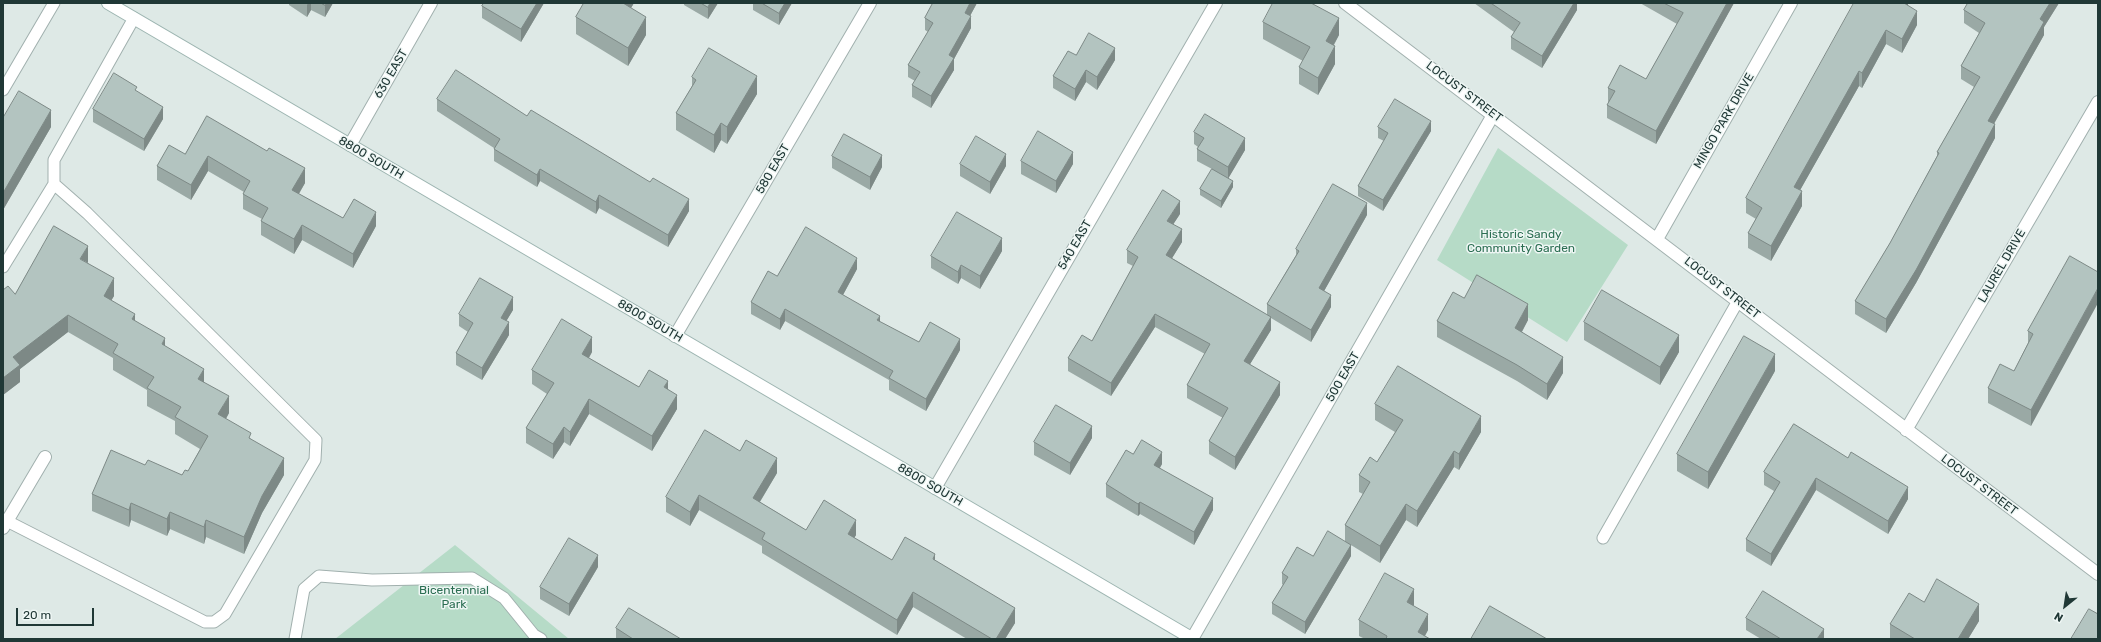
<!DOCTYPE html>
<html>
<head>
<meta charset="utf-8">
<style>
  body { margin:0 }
  #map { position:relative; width:2101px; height:642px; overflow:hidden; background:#dee9e6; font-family:Rubik,sans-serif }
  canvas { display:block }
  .frame { position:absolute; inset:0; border:4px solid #203836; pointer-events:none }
  .north { position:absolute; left:2045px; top:586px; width:40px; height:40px; -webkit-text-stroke:3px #eef6f4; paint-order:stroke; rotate:210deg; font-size:11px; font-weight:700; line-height:16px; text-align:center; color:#203836 }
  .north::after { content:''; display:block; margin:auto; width:14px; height:18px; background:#203836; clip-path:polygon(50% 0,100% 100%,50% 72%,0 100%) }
  .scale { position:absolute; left:16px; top:608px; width:78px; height:18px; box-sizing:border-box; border:2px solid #203836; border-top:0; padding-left:5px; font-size:12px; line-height:14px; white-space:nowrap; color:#203836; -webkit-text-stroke:3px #eef6f4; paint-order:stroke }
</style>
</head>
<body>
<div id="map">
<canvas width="2101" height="642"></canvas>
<div class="frame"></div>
<div class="north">N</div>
<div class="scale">20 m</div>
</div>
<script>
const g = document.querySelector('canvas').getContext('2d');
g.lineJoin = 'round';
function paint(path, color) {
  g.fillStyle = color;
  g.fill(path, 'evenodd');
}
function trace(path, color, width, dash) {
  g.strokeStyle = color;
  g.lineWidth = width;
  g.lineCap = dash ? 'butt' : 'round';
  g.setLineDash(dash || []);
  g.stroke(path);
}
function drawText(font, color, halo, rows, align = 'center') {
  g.font = font + ' Rubik,sans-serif';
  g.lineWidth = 3;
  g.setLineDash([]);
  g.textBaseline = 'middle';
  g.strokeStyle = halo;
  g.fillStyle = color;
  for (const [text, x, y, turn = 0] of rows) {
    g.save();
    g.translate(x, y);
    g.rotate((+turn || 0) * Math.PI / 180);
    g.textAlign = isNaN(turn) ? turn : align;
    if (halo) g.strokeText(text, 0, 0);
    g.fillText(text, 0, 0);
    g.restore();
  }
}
paint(new Path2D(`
  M1498,148L1628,245L1567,342L1437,260Z
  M455,545L569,639H335Z`), '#b6dbc7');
const lane = new Path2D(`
  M3,90L54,3
  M3,267L54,184
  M3,519L205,622H214L225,614L315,460L316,440L87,213L54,184V160L134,18
  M1603,538L1738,301
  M295,639L304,589L319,576L372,580L472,578L504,598L534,635L541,639`);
const street = new Path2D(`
  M1345,3C1597,193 1846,385 2098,574
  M350,145L431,3
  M1657,239L1791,3
  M675,336L870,3
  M1906,430L2098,102
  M935,488L1216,3
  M3,528L45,457
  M1192,639L1493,115`);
const secondary = new Path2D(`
  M108,3L1193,639`);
trace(lane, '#a1b0ae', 13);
trace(street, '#a1b0ae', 14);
trace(secondary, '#9db5b1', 14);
trace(lane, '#fff', 11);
trace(street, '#fff', 12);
trace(secondary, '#fff', 12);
paint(new Path2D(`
  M289,3H333L325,17L311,10L307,17L289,5Z
  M484,3H544L521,42L482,18V6Z
  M584,3H634L631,8L646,35L628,66L576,34V17Z
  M684,3H718L708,19L684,5Z
  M753,3H792L779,25L753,10Z
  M933,3H977L970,16L971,28L954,59V70L931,108L912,97V85L915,81L908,77V65L928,32L925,30V18Z
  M1474,3H1577V10L1542,68L1511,49V37L1514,32Z
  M1640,3H1734L1656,144L1607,118V105L1609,102H1608V88L1646,79L1677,24Z
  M1908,3V6L1917,25L1902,53L1886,44L1862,88L1859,86L1800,190L1802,206L1771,261L1748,248V233L1756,219L1746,213V198Z
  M1968,3H2059L2044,27V35L1994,124L1995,138L1916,283L1886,333L1855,314V301L1890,243L1937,156V152L1974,87L1961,79V66L1979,33L1964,23V10Z
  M1263,22L1339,35L1334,45L1335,64L1318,95L1299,84V67L1303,61L1263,39Z
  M1076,55L1115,60L1097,90L1086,82L1075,101L1053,88V76Z
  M692,77L757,94L727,144L721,140L714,153L676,130V113L692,86Z
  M137,92L163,119L144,151L93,122V109Z
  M437,99L527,116L689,211L668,247L599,208L596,214L540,181L537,187L494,161V148L437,111Z
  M207,116L305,183L299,194L343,218L376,226L353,268L302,240L294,254L261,235V221L262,219L243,209V194L244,192L208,171L191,200L157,180V166L185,154Z
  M3,118L51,127L3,210Z
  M1378,127L1431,131L1383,211L1358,196V186L1384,141L1378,138Z
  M1194,132L1245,150L1228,178L1233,187L1221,208L1200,195V189L1212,169L1197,161V149L1198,147L1194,144Z
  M832,156L882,167L870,190L832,168Z
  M1021,161L1073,164L1056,193L1021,174Z
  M960,164L1006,166L990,194L960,176Z
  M1180,214L1173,224L1182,242L1172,258L1267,315V304L1296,255V249L1367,215L1324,291L1331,307L1311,342L1271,318V330L1250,364L1280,395L1235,470L1209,454V441L1223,418L1187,398V385L1205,354L1155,327L1111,396L1068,371V358L1092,341L1133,266L1127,263V250Z
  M1002,251L980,289L961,278L958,284L931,268V256Z
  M2070,256L2031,426L1988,403V388L2014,371L2028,343V331Z
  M88,263L114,296L111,300L165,346L204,382L229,413L226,419L251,439L284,475L262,513L244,554L206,537L204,544L170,529L167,536L131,520L129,527L92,511V494L145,465L182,475L188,471L200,449L175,434V421L147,406V390L113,370V358L68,332L20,369V382L3,395V290L15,294Z
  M857,269L843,295L880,322L919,342L960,350L926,411L889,390V380L785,321L780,330L751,314V302L777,276Z
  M1464,298L1528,320L1522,332L1563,373L1547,400L1517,381L1437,337V321Z
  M513,310L506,321L509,335L482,380L456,365V353L468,332L459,326V314Z
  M1584,322L1679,352L1660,385L1584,340Z
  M592,352L589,358L639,387L668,390L677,409L652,451L589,414L570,446L564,442L553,459L526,443V428L547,394L532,384V370Z
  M1775,371L1708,489L1677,471V454Z
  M1375,404L1481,432L1459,470L1454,467L1417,527L1406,520L1380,563L1351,545V556L1305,634L1272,614V603L1283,585L1282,584V573L1313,556L1345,541V525L1363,494L1359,492V475L1377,462L1395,432L1375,420Z
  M1794,424L1908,499L1888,534L1816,490L1771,566L1746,551V539L1774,491L1764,485V472Z
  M1092,438L1070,475L1034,455V442Z
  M1133,454L1162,464L1160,468L1213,510L1194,545L1140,514L1138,516L1106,497V484Z
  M777,473L760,502L806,530L856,535L854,538L892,560H935L1015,623L1005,639H967L913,607L897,635L762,553V546L699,510L690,526L666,512V497Z
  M598,567L569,616L540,599V587Z
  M1924,602L1979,621L1968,639H1890V624Z
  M1414,605V606L1428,630L1425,636L1430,639H1365L1359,636V620Z
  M1746,618L1824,639H1761L1746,630Z
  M616,628L681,639H616Z`), '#9aa9a5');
paint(new Path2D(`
  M308,3H311V10L307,17V5Z
  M326,3H333L325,17V5Z
  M537,3H544L521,42V29Z
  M623,3H634L623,21Z
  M710,3H718L708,19V7Z
  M785,3H792L779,25V13Z
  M970,3H977L965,25V13Z
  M1574,3H1577V10L1542,68V56Z
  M1727,3H1734L1656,144V131Z
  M1904,3H1908V9L1904,18Z
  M2050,3H2059L2044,27V35L1988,134V121L2040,19Z
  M1917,11V25L1902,53V39Z
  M971,16V28L954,59V70L931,108V96L949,55Z
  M646,17V35L628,66V48Z
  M1339,18V35L1326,58V41Z
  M1886,30V44L1862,88V73Z
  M1335,46V64L1318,95V78Z
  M1115,48V60L1097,90V77Z
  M1086,70V82L1075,101V89Z
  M1859,71V86L1794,201V187Z
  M757,76V94L727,144V127Z
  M163,107V119L144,151V139Z
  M51,110V127L3,210V193Z
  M1431,121V131L1383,211V200Z
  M721,123V140L714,153V135Z
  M1995,124V138L1916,283L1886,333V319Z
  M1245,138V150L1228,179V167Z
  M1073,152V164L1056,193V181Z
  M1006,154V166L990,194V182Z
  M882,155V167L870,190V177Z
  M208,156V171L191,200V185Z
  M305,168V183L292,205V190Z
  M540,169V181L537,187V175Z
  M1233,181V187L1221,208V201Z
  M1802,191V206L1771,261V246Z
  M599,195V208L596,214V202Z
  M689,199V211L668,247V235Z
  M1180,201V214L1167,234V221Z
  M1367,203V215L1319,300V288Z
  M376,212V226L353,268V254Z
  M302,225V240L294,254V239Z
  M1182,229V242L1166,268V255Z
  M1002,238V251L980,289V276Z
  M88,246V263L80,259Z
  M857,258V269L838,304V292Z
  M961,265V278L958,284V272Z
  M114,278V296L104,313V296Z
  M2098,288V303L2031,426V410Z
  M1331,295V307L1311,342V330Z
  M513,297V310L501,330V318Z
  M1528,304V320L1515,344V328Z
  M785,309V321L780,330V319Z
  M135,314V331L132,319Z
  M1155,314V327L1111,396V383Z
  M68,315V332L20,369V382L3,395V378L13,357Z
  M880,316V327L877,320Z
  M1271,317V330L1244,374V361Z
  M509,322V335L482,380V368Z
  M1679,335V352L1660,385V367Z
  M592,337V352L582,369V354Z
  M165,338V355L162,344Z
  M960,339V350L926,411V399Z
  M1775,354V371L1708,489V472Z
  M1563,357V373L1547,400V384Z
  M204,369V386L198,379Z
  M668,381V395L664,387Z
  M1280,382V395L1235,470V457Z
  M677,395V409L652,451V436Z
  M229,396V413L218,432V414Z
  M589,399V414L570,446V432Z
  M1481,416V432L1459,470V454Z
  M1092,426V438L1070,475V463Z
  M564,427V442L553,459V444Z
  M1454,451V467L1417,527V511Z
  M1162,452V464L1154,477V465Z
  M284,458V475L262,513L244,554V537L262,496Z
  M777,458V473L753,513V498Z
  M1816,478V490L1771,566V554Z
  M1908,487V499L1888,534V521Z
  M699,495V510L690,526V512Z
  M1213,498V510L1194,545V532Z
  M1140,502V514L1138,516V504Z
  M131,503V520L129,527V510Z
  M1406,504V520L1380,563V546Z
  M170,512V529L167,536V519Z
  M206,520V537L204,544V527Z
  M856,520V535L848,549V534Z
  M1351,545V556L1305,634V622Z
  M935,554V569L933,559Z
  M598,555V567L569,616V604Z
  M1414,589V605L1407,618V602Z
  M913,592V607L897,635V620Z
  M1979,604V621L1968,639H1958Z
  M1015,608V623L1005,639H996Z
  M1428,614V630L1423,639L1418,632Z
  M1824,629V639H1817Z`), '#7d8986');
const building = new Path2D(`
  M321,3H326L325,5Z
  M484,3H537L521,29L482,6Z
  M584,3H623L646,17L628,48L576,17Z
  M701,3H710L708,7Z
  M762,3H785L779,13Z
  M933,3H970L965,13L971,16L949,55L954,58L931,96L912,85L920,72L908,65L933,23L925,18Z
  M1273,3H1311L1339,18L1326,41L1335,46L1318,78L1299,67L1310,47L1263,22Z
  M1491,3H1574L1542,56L1511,37L1520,23Z
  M1664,3H1727L1656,131L1607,105L1615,91L1608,88L1620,65L1646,79L1683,13Z
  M1854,3H1904L1917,11L1902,39L1886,30L1862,73L1859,71L1794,187L1802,191L1771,246L1748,233L1762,208L1746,198Z
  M1968,3H2050L2040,19L2044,22L1988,121L1995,124L1916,270L1886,319L1855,301L1890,243L1939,153L1937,152L1980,77L1961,66L1985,23L1964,10Z
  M1089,33L1115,48L1097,77L1086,70L1075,89L1053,76L1068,51L1076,55Z
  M709,48L757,76L727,127L721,123L714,135L676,113L696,80L692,77Z
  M456,70L527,116L531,110L650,182L653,178L689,199L668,235L599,195L596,202L540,169L537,175L494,149L500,139L437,99Z
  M114,73L137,87L135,90L163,107L144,139L93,109Z
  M19,91L51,110L3,193V118Z
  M1395,99L1431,121L1383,200L1358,186L1388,133L1378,127Z
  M1205,114L1245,138L1228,167L1197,149L1204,138L1194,132Z
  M207,116L267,151L269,148L305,168L292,190L343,218L354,199L376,212L353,254L302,225L294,239L261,221L268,208L243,194L250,181L208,156L191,185L157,166L169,145L185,154Z
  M1038,131L1073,152L1056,181L1021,161Z
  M844,134L882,155L870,177L832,156Z
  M976,136L1006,154L990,182L960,164Z
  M1212,169L1233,181L1221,201L1200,189Z
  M1333,184L1367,203L1319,288L1331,295L1311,330L1267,304L1299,251L1296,249Z
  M1163,190L1180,201L1167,221L1182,229L1166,255L1271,317L1244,361L1280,382L1235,457L1209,441L1228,408L1187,385L1210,344L1155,314L1111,383L1068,358L1082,335L1092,341L1138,257L1127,250Z
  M957,212L1002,238L980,276L961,265L958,272L931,256Z
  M54,226L88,246L80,259L114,278L104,296L135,314L132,319L165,338L162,344L204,369L198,379L229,396L218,414L251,433L249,438L284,458L262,496L244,537L206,520L204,527L170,512L167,519L131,503L129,510L92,494L111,450L145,465L148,460L182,475L185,470L188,471L208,436L175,417L181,407L147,388L154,377L113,353L118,344L68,315L13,357L20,365L3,378V290L8,286L15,294Z
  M806,227L857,258L838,292L880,316L877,320L919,342L930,322L960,339L926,399L889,378L893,371L785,309L780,319L751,302L768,271L777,276Z
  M2070,256L2098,272V288L2031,410L1988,388L2000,364L2014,371L2033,334L2028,331Z
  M1477,275L1528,304L1515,328L1563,357L1547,384L1517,365L1437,321L1453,292L1464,298Z
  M480,278L513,297L501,318L509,322L482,368L456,353L473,323L459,314Z
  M1602,290L1679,335L1660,367L1584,322Z
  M562,319L592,337L582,354L639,387L649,370L668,381L664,387L677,395L652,436L589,399L570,432L564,427L553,444L526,428L554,383L532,370Z
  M1744,336L1775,354L1708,472L1677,454Z
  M1398,366L1481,416L1459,454L1454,451L1417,511L1406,504L1380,546L1345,525L1370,482L1359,475L1370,457L1377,462L1403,420L1375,404Z
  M1056,405L1092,426L1070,463L1034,442Z
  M1794,424L1848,458L1851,452L1908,487L1888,521L1816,478L1771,554L1746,539L1780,482L1764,472Z
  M705,430L740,451L746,440L777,458L753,498L806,530L824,500L856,520L848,534L892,560L905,537L935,554L933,559L1015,608L996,639H992L913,592L897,620L762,539L765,533L699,495L690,512L666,497Z
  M1142,440L1162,452L1154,465L1213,498L1194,532L1140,502L1138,504L1106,484L1126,450L1133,454Z
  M1328,531L1351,545L1305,622L1272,603L1288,577L1282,573L1297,547L1313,556Z
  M569,538L598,555L569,604L540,587Z
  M1385,573L1414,589L1407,602L1428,614L1418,632L1430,639H1386L1387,636L1359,620Z
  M1937,579L1979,604L1958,639H1915L1890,624L1909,593L1924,602Z
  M1763,591L1824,629L1817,639H1781L1746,618Z
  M1490,606L1547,639H1471Z
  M629,608L681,639H633L616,628Z
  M2089,609L2098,614V639H2071Z`);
paint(building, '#b3c4c0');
trace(building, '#7d8986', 1);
drawText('12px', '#203836', '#eef6f4', [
  ["630 EAST",391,74,-60],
  ["LOCUST STREET",1464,92,37],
  ["MINGO PARK DRIVE",1724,121,-60],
  ["8800 SOUTH",371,158,30],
  ["580 EAST",773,169,-60],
  ["540 EAST",1075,245,-60],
  ["LAUREL DRIVE",2002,266,-60],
  ["LOCUST STREET",1722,288,38],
  ["8800 SOUTH",650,321,30],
  ["500 EAST",1343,377,-60],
  ["8800 SOUTH",930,485,30],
  ["LOCUST STREET",1979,485,37]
]);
drawText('12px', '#2b6e52', '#eef6f4', [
  ["Historic Sandy",1521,235],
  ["Community Garden",1521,249],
  ["Bicentennial",454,591],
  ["Park",454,605]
]);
</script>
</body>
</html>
